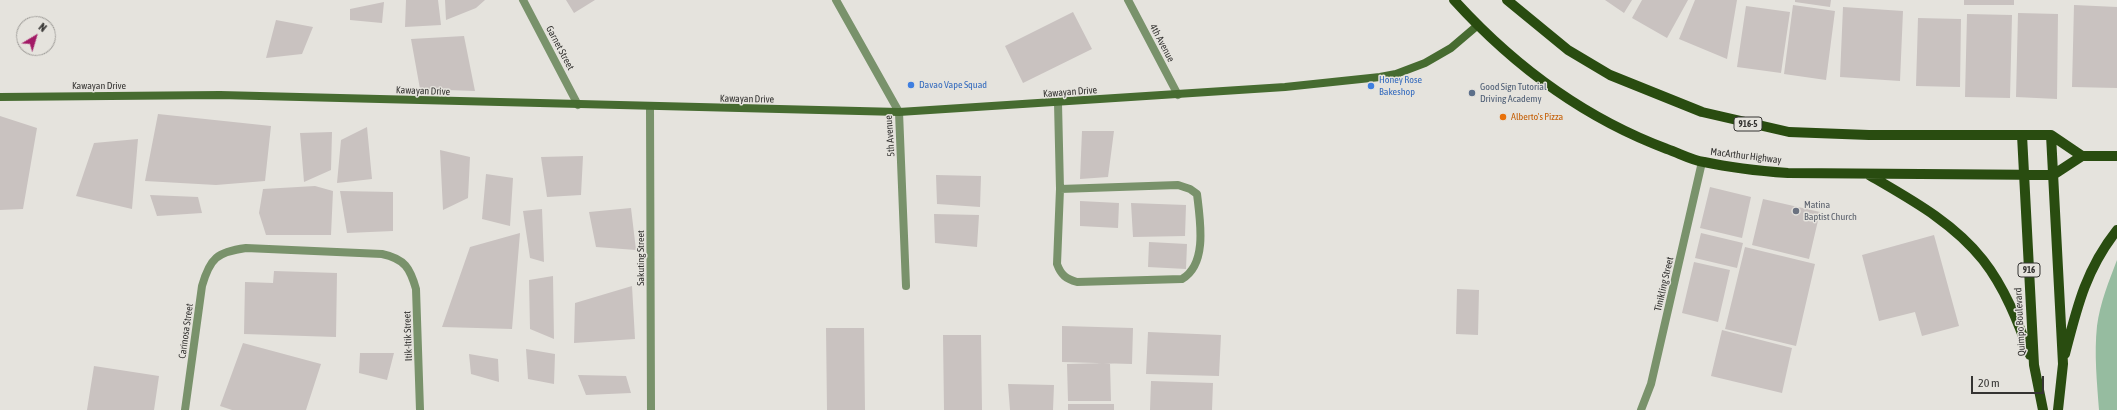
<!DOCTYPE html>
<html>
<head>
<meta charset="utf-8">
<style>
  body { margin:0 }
  #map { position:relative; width:2117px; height:410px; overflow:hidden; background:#e5e3dd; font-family:"Asap Condensed",sans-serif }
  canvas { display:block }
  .north { position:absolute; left:16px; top:16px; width:40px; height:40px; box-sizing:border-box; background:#e5e3dd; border:1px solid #9f9d99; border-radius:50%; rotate:38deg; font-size:11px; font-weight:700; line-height:16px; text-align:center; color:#353432 }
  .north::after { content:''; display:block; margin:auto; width:14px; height:18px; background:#a21a66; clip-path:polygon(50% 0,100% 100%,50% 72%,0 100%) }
  .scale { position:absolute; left:1971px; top:376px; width:73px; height:18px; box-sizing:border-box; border:2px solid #353432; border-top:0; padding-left:5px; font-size:12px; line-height:14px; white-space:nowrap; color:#353432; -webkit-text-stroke:3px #e5e3dd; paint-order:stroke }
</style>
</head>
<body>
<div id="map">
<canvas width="2117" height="410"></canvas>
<div class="north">N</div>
<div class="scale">20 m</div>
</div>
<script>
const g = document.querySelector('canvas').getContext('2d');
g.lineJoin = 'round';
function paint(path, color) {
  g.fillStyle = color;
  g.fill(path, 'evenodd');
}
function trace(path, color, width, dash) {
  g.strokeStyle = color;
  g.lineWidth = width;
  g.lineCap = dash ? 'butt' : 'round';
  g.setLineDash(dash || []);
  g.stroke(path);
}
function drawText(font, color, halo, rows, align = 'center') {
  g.font = font + ' "Asap Condensed",sans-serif';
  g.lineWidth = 3;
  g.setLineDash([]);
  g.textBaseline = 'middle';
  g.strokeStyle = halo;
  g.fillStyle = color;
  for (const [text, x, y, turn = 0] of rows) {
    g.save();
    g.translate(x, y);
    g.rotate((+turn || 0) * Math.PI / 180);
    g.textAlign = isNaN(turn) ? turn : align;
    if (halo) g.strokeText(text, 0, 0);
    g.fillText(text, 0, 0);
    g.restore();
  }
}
paint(new Path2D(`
  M2117,260V410H2099C2097,382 2094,354 2097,326C2100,303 2109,281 2117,260Z`), '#96bca0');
paint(new Path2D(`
  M406,0H438L441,25L405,27Z
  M445,0H485L476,8L446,20Z
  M566,0H595L574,13Z
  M1605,0H1632L1624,13Z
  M1642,0H1688L1667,38L1632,18Z
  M1695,0H1737L1727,59L1679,39Z
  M1795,0H1831L1830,7L1795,2Z
  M1964,0H2014V5H1964Z
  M384,2L382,23L350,20V9Z
  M1793,5L1835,11L1826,80L1784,74Z
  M2074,5L2117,7V88L2072,87Z
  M1746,6L1790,12L1781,73L1737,67Z
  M1843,7L1903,11L1900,81L1840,77Z
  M1073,12L1092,49L1023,83L1005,46Z
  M2018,13L2058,14L2057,99L2016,97Z
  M1967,14L2012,15L2010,98L1965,97Z
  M1918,18L1961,19L1960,87L1916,86Z
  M276,20L313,27L302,54L266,58Z
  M464,36L475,91L420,89L411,39Z
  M158,114L271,126L265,181L216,185L145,181Z
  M0,116L37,128L23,209L0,210Z
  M367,127L372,179L337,183L341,140Z
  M1082,131H1114L1108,177L1080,179Z
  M332,132L331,170L304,182L300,133Z
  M138,139L132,209L76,196L94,143Z
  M440,150L470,157L468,198L443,210Z
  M583,156L581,195L547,197L541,157Z
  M486,174L513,178L510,226L482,219Z
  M936,175L981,176L980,207L937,204Z
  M315,186L333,191L331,235H266L259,213L263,189Z
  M1710,187L1751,197L1742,238L1700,228Z
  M340,191L393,192V231L347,233Z
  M150,195L198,197L202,213L157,216Z
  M1763,199L1820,212L1809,259L1752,245Z
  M1080,201L1119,203L1118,228L1080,226Z
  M1131,203L1186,205L1185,236L1133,237Z
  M631,208L636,250L596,247L589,212Z
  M542,209L544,262L530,258L523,211Z
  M934,214L979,215L977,247L935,243Z
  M520,233L512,329L442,327L470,247Z
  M1701,233L1743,243L1737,268L1695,258Z
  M1934,235L1959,326L1922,336L1915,312L1879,321L1862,255Z
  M1149,242L1187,244L1186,269L1148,267Z
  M1745,247L1815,264L1796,346L1725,329Z
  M1694,262L1730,270L1718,322L1682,313Z
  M274,271L337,273L336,337L244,334L245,282L273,283Z
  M553,276L554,339L530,329L529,280Z
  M632,286L635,339L574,343L575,303Z
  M1457,289L1479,290L1478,335L1456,334Z
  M1062,326L1133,328L1132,364L1062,362Z
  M826,328H864L865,410H827Z
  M1722,330L1792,348L1782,393L1711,376Z
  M1148,332L1221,335L1219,376L1146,374Z
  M943,335H981L982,410H944Z
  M243,343L321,364L306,410H232L220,406Z
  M526,349L555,354L554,384L528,379Z
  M360,353H394L387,380L359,373Z
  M469,354L498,359L499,382L471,374Z
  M1110,363L1111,401H1068L1067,364Z
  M94,366L159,376L154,410H87Z
  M578,375L626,376L631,393L586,395Z
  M1151,381L1213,383L1212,410H1150Z
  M1008,384L1054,385L1053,410H1010Z
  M1068,404H1114V410H1068Z`), '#c9c2c0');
trace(new Path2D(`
  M523,0L578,105
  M836,0L899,112L906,286
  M1128,0L1178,95
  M1058,103L1060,189L1057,264C1061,275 1066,279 1077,282L1182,279C1208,264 1200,220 1197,194L1190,189L1178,185L1060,189
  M650,107L651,410
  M185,410L202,286C210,258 217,252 246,248L382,254C405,259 410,268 416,289L420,410
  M1641,410L1651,384L1702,162`), '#79926b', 8);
trace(new Path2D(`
  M0,97L220,95L899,112L1285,87L1380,77L1396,74L1425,63L1451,48L1478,25`), '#466b30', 8);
trace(new Path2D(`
  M1454,0C1513,65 1584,118 1667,149C1679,153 1691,160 1704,162C1732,168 1760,171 1788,173L2053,175L2082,156H2117
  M1507,0L1568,50L1610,75L1702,112L1789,132L1869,135H2051L2082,156
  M2022,135L2034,365L2043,410
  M2051,135L2063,364L2058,410
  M1869,175C1910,199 1953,222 1983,260C2005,288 2018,322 2030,355
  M2065,354C2077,307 2086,269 2117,230`), '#294c10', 10);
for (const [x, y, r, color] of [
  [911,85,4,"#3f7fe0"],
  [1371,86,4,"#3f7fe0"],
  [1472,93,4,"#5c6f8a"],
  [1503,117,4,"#e8710a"],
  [1796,211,4,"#6b7280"]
]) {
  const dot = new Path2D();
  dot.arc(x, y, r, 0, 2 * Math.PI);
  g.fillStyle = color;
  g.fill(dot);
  trace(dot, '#e5e3dd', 1.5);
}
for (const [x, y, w] of [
  [1748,124,28],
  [2029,270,22]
]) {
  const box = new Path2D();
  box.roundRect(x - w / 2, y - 7, w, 14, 3);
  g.fillStyle = '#e5e3dd';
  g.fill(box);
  trace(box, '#353432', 1);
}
drawText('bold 9px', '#353432', null, [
  ["916-5",1748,124],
  ["916",2029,270]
]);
drawText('10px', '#353432', '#e5e3dd', [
  ["4th Avenue",1162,43,62],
  ["Garnet Street",560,48,62],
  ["Kawayan Drive",99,86],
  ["Kawayan Drive",423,91,2],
  ["Kawayan Drive",1070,92,-4],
  ["Kawayan Drive",747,99,1],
  ["5th Avenue",890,136,-94],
  ["MacArthur Highway",1746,156,7],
  ["Sakuting Street",641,258,-90],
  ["Tinikling Street",1664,284,-77],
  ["Quimpo Boulevard",2020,322,-93],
  ["Carinosa Street",186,331,-82],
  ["Itik-Itik Street",408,336,-92]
]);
drawText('10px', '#366cbe', '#e5e3dd', [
  ["Honey Rose",1379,80],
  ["Bakeshop",1379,92],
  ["Davao Vape Squad",919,85]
], 'left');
drawText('10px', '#4e5e75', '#e5e3dd', [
  ["Good Sign Tutorial",1480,87],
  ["Driving Academy",1480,99]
], 'left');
drawText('10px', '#c56008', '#e5e3dd', [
  ["Alberto's Pizza",1511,117]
], 'left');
drawText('10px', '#5b616d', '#e5e3dd', [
  ["Matina",1804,205],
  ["Baptist Church",1804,217]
], 'left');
</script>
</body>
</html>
